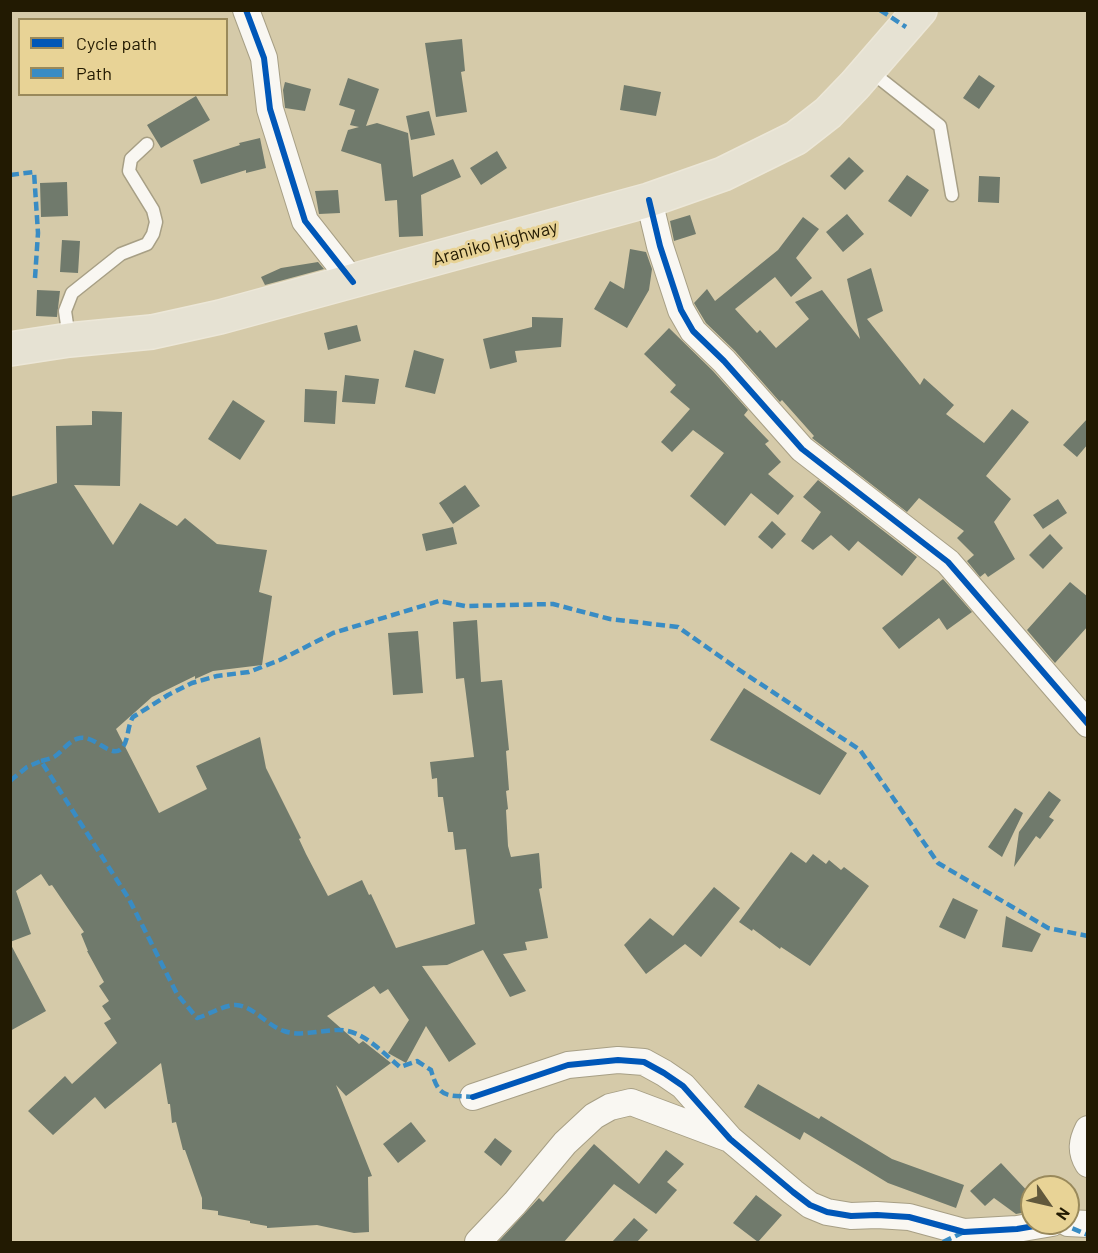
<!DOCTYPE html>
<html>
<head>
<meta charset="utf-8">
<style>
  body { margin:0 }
  #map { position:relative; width:1098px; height:1253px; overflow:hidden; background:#d5caa9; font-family:Barlow,sans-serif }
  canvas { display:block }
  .frame { position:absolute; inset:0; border:12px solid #221a02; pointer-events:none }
  .legend { position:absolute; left:18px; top:18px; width:210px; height:78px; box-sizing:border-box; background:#e8d396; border:2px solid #99895b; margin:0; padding:8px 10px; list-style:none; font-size:18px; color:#221a02 }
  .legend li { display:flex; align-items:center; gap:12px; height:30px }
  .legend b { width:30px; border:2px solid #99895b }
  .north { position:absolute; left:1020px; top:1175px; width:60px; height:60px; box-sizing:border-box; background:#e8d396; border:2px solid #99895b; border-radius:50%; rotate:124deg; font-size:16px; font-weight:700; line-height:24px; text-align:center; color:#221a02 }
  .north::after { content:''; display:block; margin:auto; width:21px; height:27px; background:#61583c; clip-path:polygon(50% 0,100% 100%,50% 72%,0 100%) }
</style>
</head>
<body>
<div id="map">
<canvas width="1098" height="1253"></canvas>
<div class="frame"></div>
<ul class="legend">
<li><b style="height:8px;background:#0057b8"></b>Cycle path</li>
<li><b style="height:8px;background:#398cc4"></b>Path</li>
</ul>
<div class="north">N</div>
</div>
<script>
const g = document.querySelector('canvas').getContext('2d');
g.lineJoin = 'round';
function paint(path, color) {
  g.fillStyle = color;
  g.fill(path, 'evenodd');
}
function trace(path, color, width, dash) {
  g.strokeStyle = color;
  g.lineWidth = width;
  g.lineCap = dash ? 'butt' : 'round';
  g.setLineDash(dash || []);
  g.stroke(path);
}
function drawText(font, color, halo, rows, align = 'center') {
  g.font = font + ' Barlow,sans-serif';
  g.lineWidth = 6;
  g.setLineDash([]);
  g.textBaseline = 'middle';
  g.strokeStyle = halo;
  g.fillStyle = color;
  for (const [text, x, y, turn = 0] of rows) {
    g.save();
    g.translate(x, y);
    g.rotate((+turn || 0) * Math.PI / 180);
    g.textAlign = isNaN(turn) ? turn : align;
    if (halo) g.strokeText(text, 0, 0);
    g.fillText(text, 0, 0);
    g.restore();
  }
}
paint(new Path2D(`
  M462,39L465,71L461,72L467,112L436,117L425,43Z
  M979,75L995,86L979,109L963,98Z
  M348,78L379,89L366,126L377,123L408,133L413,177L453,159L461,177L421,195L423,236L399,237L397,200L385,201L381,164L341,151L348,130L359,127L350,125L355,110L339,105Z
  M285,82L311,89L305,111L285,108L283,90Z
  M624,85L661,92L656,116L620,110Z
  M196,96L210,120L161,148L147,125Z
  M429,111L435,135L411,140L406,116Z
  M260,138L266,168L246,173V170L201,184L193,160L240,145L239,143Z
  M497,151L507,168L481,185L470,168Z
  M849,157L864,171L845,190L830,176Z
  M907,175L929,190L911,217L888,201Z
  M979,176L1000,177L999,203L978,202Z
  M67,182L68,216L41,217L40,183Z
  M338,190L340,213L319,214L315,191Z
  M847,214L864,234L843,252L826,232Z
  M690,215L696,234L674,241L670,221Z
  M803,217L819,229L796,258L812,278L791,297L775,277L735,309L757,333L760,330L776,348L809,319L795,302L822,290L860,339L847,279L871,268L883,311L867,319L920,385L924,378L954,405L946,414L984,443L1012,409L1029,422L986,476L1011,499L994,522L1015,559L988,577L985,573L980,577L967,561L974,555L957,538L964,531L919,498L907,512L812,438L814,436L782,400L780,402L735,351L706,323L694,303L707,289L715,301L778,250Z
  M62,240L80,241L78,273L60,272Z
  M630,249L646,252L652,269L649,290L627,328L594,309L610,281L624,289Z
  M318,262L324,269L265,285L261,277L281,268Z
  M37,290L60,291L57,317L36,316Z
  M532,317L563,318L561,347L515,351L517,362L490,369L483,339L532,327Z
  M357,325L361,341L328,350L324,333Z
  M669,328L713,371L748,410L744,415L769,441L765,444L781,462L768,474L794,496L778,515L751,493L725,526L690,496L724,453L693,430L672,452L661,442L690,409L670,392L676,385L644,354Z
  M414,350L444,359L435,394L405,387Z
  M345,375L379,379L375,404L342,402Z
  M305,389L337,391L335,424L304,422Z
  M233,400L265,421L240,460L208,439Z
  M92,411L122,412L120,486L74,485L113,545L140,503L177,526L185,518L217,544L267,550L259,592L272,596L262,665L213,671L195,679V676L152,697L116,729L159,813L207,789L196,766L260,737L266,768L301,838L299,839L306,854L328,896L362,880L369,895L371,894L396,948L475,924L466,849L455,850L453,832H448L443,797H438L437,778L432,779L430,762L474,757L464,678L456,679L453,622L477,620L481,682L502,680L509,750L506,751L509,790L506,791L508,809L506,810L508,846L511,857L539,853L542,888L539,889L548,938L525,942L527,950L503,954L526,991L510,997L483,950L447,965L422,966L476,1044L449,1062L426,1026L406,1063L388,1053L409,1020L388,989L380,994L374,986L327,1016L359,1044L363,1041L391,1063L346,1096L336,1085L372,1176L368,1177L369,1232L354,1233L317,1225L267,1228V1226L250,1223V1221L218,1215V1211L202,1209V1198L185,1150H183L176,1122L172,1123L170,1104H168L161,1063L105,1109L95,1097L53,1135L28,1111L65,1076L72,1084L117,1043L104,1023L111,1019L102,1006L109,1001L99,986L104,982L87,951H88L81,934L84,932L52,885L49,886L41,874L16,891L31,934L10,942V497L57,483L56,426L92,425Z
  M1088,418V444L1077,457L1063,445Z
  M818,480L917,557L902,576L858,541L849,551L831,535L813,550L801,541L821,512L803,497Z
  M465,485L480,506L453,524L439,503Z
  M1058,499L1067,513L1043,529L1033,515Z
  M772,521L786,534L772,549L758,537Z
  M453,527L457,544L426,551L422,534Z
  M1050,534L1063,548L1043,569L1029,555Z
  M943,579L972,612L947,630L939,618L899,649L882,628Z
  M1070,582L1088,597V626L1055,663L1027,630Z
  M418,631L423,693L393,695L388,633Z
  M744,688L847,753L820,795L710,740Z
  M1049,791L1061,800L1049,817L1054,820L1040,839L1036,836L1014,867L1019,832Z
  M1015,808L1023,813L1002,857L988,847Z
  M791,852L806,863L813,854L826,864L829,860L841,870L844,867L869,886L810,966L781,947L780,949L753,929L752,931L739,922Z
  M714,887L740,908L701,957L685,944L646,974L624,945L650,918L673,936Z
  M953,898L978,910L965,939L939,927Z
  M1006,916L1041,934L1032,952L1002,947Z
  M10,943L46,1011L10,1031Z
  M758,1084L819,1119L821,1116L892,1159L964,1185L956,1208L888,1183L804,1132L800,1140L744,1107Z
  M411,1122L426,1141L398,1163L383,1144Z
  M495,1138L512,1151L501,1166L484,1152Z
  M594,1144L639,1184L666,1150L684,1164L667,1182L677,1190L656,1214L614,1184L564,1242H498L539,1198L543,1202Z
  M1001,1163L1032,1196V1211L1016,1214L994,1198L985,1206L970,1191Z
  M756,1195L782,1215L758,1242L733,1223Z
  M634,1218L648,1230L637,1242H612Z`), '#707a6c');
const service = new Path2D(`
  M869,70L940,126L952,195
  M69,338L65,311L72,293L121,254L147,244L153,234L156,222L153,210L129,171L131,159L147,144`);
const minor = new Path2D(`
  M246,10L264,58L270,109L305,221L353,282
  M649,200L660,246L681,310L693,331L724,361L802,449L948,562L1088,724
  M473,1097L568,1065L618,1060L644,1062L664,1073L683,1086L730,1139L793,1192L810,1205L827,1212L851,1216L877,1215L909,1217L964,1232L1017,1229L1052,1223
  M1088,1129C1082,1141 1080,1151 1088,1164
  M1068,1223L1088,1224
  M478,1242L515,1203L565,1143L594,1116L610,1107L631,1102L727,1138`);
const trunk = new Path2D(`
  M10,349L69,340L152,332L220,317L649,200L723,174L796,138L828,113L855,85L920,10`);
trace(service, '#a79f85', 15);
trace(minor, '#a79f85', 28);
trace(trunk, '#ece7d8', 36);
trace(service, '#f9f7f2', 12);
trace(minor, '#f9f7f2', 26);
trace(trunk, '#e6e2d3', 33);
trace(new Path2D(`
  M880,10L906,27
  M10,175L34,172L38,233L35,278
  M41,761C45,760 50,759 54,757C63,751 69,740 80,738C95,735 112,760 122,748C129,740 127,726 133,717L168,695L192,683L217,676L249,672L280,660L333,633L439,601L465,606L553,604L610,619L678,627L735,667L860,750L938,863L1048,928L1088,936
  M10,781L27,767L41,761L129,899L177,994L197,1018C209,1015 223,1005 236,1005C254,1006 267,1026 284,1031C302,1037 320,1030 339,1030C363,1030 383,1053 400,1067L417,1061L431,1070C439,1099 446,1095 473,1097
  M1060,1223L1088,1235
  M943,1242L964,1232`), '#398cc4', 4.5, [9, 4.5]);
trace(new Path2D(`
  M246,10L264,58L270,109L305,221L353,282
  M649,200L660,246L681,310L693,331L724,361L802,449L948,562L1088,724
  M473,1097L568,1065L618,1060L644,1062L664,1073L683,1086L730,1139L793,1192L810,1205L827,1212L851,1216L877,1215L909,1217L964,1232L1017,1229L1052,1223`), '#0057b8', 6);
drawText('18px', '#221a02', '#e8d396', [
  ["Araniko Highway",495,243,-15]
]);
</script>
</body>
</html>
